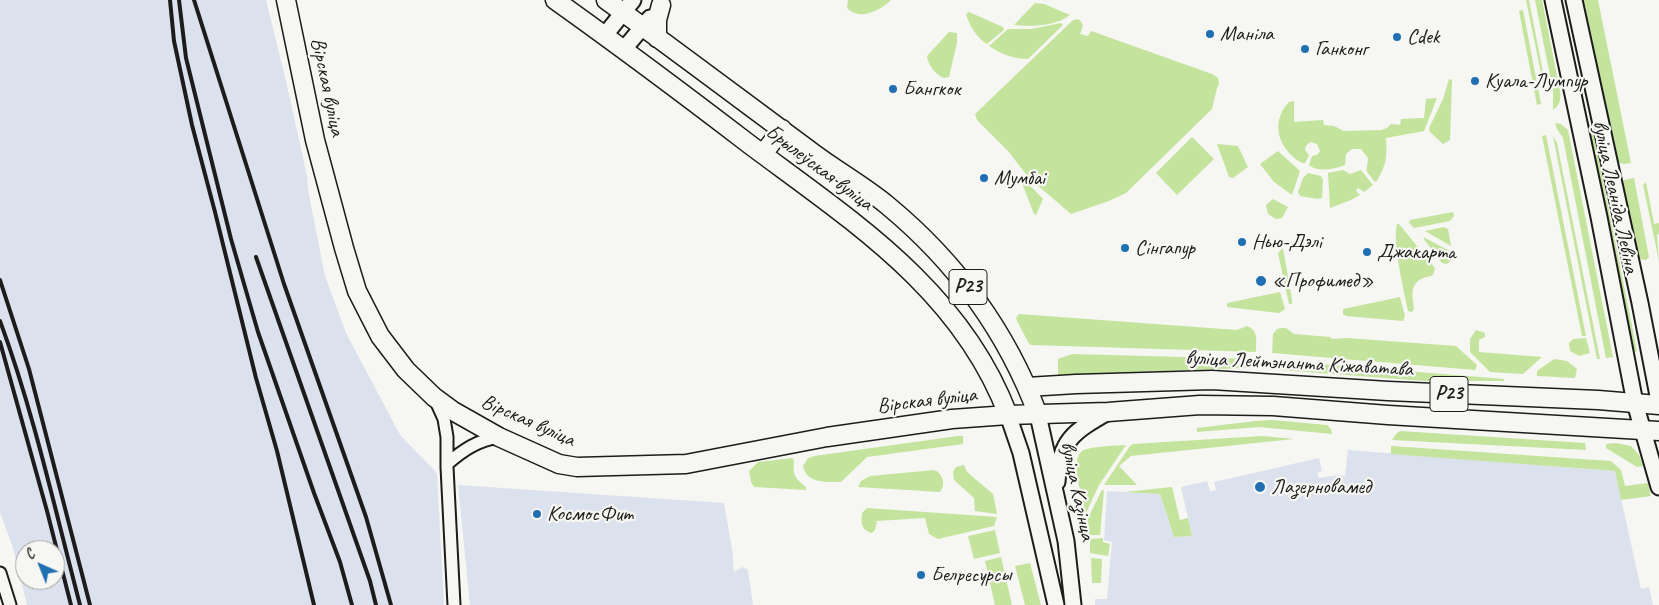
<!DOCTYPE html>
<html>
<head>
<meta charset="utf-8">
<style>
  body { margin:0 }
  #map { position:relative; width:1659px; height:605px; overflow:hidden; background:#f6f6f2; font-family:Caveat,sans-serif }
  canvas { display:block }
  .north { position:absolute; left:15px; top:540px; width:50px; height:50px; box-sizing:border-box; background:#f6f6f2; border:1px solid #9f9f9c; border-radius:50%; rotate:316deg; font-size:14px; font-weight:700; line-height:20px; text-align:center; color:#1c1c1c }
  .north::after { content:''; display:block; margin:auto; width:18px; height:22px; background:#1f6fb2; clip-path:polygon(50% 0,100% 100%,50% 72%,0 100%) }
</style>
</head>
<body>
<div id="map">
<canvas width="1659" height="605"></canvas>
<div class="north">С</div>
</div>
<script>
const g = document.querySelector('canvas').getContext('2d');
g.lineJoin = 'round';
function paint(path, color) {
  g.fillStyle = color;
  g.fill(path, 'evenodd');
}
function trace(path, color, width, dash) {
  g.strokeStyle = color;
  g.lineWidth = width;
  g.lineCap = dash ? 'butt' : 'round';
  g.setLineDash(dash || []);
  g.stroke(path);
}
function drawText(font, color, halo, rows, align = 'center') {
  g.font = font + ' Caveat,sans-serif';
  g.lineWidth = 4.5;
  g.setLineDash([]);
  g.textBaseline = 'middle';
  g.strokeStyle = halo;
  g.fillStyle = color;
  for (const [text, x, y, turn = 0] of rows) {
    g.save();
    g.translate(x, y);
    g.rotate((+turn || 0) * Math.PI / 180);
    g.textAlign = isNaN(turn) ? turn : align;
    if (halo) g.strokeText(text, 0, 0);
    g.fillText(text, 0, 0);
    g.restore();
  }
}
paint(new Path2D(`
  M0,0H266L286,81L307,176L308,190L325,276L346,333L400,435L437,473L444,605H27L13,548L0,512ZM25,550H55V580H25Z
  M1348,450L1615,471L1641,589L1649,587L1653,605H1095V599H1107L1112,542L1104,540L1107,491L1160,494L1174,537L1192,536L1181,487L1207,481L1210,491L1216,490L1214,482L1319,458L1322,471L1317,473L1319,478L1337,475L1345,476Z
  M458,485L724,503L733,555L734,572L743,567L748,570L753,605H470Z`), '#dce2ed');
paint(new Path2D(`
  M848,0H891C880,11 859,21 847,8Z
  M1526,0H1529L1547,93H1545Z
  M1535,0H1542L1560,91C1561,100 1560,105 1553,110V91Z
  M1559,0H1562L1583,107L1594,136L1637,351L1634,352Z
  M1583,0H1598L1631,163L1624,164L1617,162L1613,155Z
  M1035,3L1044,4L1070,15C1057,26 1031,27 1014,25Z
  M1523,10L1541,104L1537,105L1519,11Z
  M969,12L1003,27L1004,30L987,44C977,38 969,25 966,14Z
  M1076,19L1080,20L1083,25L1080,34L1088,36L1091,31L1094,32L1212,74L1218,78L1219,84L1217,88L1212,109L1126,193L1109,201L1071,214L1029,178L1008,151L977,120L975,114L1072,21Z
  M1061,23L1063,25L1028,59C1014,59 1001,54 989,46L1008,29H1031Z
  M949,32L957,33V43L949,77L944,78C935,74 928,65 927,56Z
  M1449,79L1452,80L1450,140L1443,144L1430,132L1429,128L1443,99Z
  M1437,98L1424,131L1386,138C1387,158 1387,163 1377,181L1375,182C1363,167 1367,174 1368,158L1361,149H1352L1346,154L1345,165C1334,169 1318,173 1309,165L1312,156L1317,155L1320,151L1317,144L1310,142L1306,146L1305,150L1309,155L1305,163H1302C1279,150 1269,123 1289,102L1294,101V122L1323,120L1324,125L1334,126L1344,131L1381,130L1387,128L1391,124L1400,125L1401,119L1424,118L1426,99Z
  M1555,123L1561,124L1568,130L1613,357L1606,358L1563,138L1557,129Z
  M1546,135L1586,336H1582L1542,136Z
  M1553,136L1557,143L1600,359H1597Z
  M1192,137L1214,159L1177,195L1156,173Z
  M1217,144L1238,146L1248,167L1233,178L1229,177Z
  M1278,151L1300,171L1292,195L1274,182L1260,164Z
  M1343,170L1350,174L1361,170L1373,185L1364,192L1358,188L1356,191L1360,195L1351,200L1330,208L1328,173Z
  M1308,173L1321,176L1323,180L1322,198L1318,199L1300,196L1298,192L1303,178Z
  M1022,177L1043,199L1036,215L1034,214L1020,178Z
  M1634,178L1649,257L1646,260L1639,259L1629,237L1620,187L1624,180Z
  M1646,182L1654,224L1659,223V234L1657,235L1659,261L1643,185Z
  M1273,199L1288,207L1282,218L1276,219L1268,214L1266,205Z
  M1453,212L1454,216L1450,221L1414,228L1409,223L1410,220Z
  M1397,224H1399L1435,268L1433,275C1429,277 1425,277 1421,279C1409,286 1413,297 1414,309L1412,312L1408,311C1404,291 1392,242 1397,224Z
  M1444,227L1448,229L1451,246L1425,231Z
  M1423,238H1425L1452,252L1453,258L1447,264L1442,263Z
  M1283,248L1292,300V304H1289L1278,253Z
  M1280,292L1285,309L1279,313L1227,307V303Z
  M1400,297L1405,316L1403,321L1346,316L1343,314V309Z
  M1019,314L1237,330L1247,326C1259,331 1256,341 1256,352L1031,345L1028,342L1017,321L1016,318Z
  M1281,328H1286L1294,334L1330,337L1332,339L1347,338L1456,346L1477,365L1475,370L1272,353L1273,334L1277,329Z
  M1476,330L1485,333V337L1479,340V352L1542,357L1523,374L1490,372L1470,352V339Z
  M1586,338L1590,353L1579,356L1570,351L1569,343L1573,339Z
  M1072,354L1256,359L1252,366L1247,368L1138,372L1073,378L1058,376V359Z
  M1554,359L1567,361L1577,369L1575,378L1537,376V371Z
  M1271,360L1504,379V381H1425L1280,370L1273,366Z
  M1272,420L1327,425L1331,429L1332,434L1259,427L1197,432V428L1255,421Z
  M1400,431L1585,443L1586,450L1392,440L1396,434Z
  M958,436H963V444L867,457L841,482C826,482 807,484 803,466L808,458L814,456Z
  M1262,436L1294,439L1131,456L1119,466L1137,485H1104L1130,446L1133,444Z
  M1616,443L1631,446L1639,455L1643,466L1637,467L1606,448V444Z
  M1126,445L1099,485L1086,513C1083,499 1069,461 1082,451C1090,446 1116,446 1126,445Z
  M1391,446L1611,461L1621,470L1625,486L1648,483L1651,496L1621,500L1615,471L1391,454Z
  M792,458L794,460C793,474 794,478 806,487V490L754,487L751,482L749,471L758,462Z
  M964,465L967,472L993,494L997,514L975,511L974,498L954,480L953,472L956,467Z
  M934,470C943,473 946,485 940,492L858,487L861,481L870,476Z
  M1172,487L1180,520L1188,518L1192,536L1174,537L1160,494L1124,492Z
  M1102,490H1104L1100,535H1088L1087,520Z
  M867,508L997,517L994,526L938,539L929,534L925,518L877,521L875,530L872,533C861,530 861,523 862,513Z
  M995,530L1000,553L974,559L968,536Z
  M1103,538V542L1110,544L1108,556L1090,553V539Z
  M1001,557L1012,605H995L985,561Z
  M1091,558L1102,559L1101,583H1092Z
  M1030,563L1041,605H1025L1015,566Z`), '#c4e49d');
const street = new Path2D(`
  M435,399L444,419L447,437V467L454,605
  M447,464C463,450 478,440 499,437
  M0,573L10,605`);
const secondary = new Path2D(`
  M1553,0L1599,217L1635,403L1659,487
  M1574,0L1640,303L1659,401
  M605,35L633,0
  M624,49L650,18
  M1008,415L1021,453L1056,605
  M1038,415L1066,541L1073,605
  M1057,482C1060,440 1073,432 1108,412`);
const primary = new Path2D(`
  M286,0L315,140L344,248L357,291L380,336L406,370L434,397L453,411L499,437L559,464L577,467L686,464L827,437L952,419L1008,415L1108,412L1200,405L1273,406L1388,415L1659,431
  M555,0C621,47 685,95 749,144C852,221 961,290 1008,415
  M606,0C675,50 744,102 813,153C837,171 864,186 887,205C955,261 1007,332 1038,415
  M657,38V20L661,5
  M763,154L782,129
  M1027,387L1076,384L1212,380L1388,391L1598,400L1659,405`);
trace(street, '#1c1c1c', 15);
trace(secondary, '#1c1c1c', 19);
trace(primary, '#1c1c1c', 21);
trace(street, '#f6f6f2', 11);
trace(secondary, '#f6f6f2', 15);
trace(primary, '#f6f6f2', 18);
trace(new Path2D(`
  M170,0L174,41L192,125L215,212L256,378L277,451L314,605
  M179,0L186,58L231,239L258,332L314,493L340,562L352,605
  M194,0L284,284L366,517L391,605
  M256,257L370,581L376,605
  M0,280L29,369L90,605
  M0,321C34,413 55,510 80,605
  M0,342L47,511L71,605`), '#1c1c1c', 4);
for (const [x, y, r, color] of [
  [1210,34,5,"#1f6fb2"],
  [1397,37,5,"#1f6fb2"],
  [1305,49,5,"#1f6fb2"],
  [1475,81,5,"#1f6fb2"],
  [893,89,5,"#1f6fb2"],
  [984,178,5,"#1f6fb2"],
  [1242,242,5,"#1f6fb2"],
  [1125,248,5,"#1f6fb2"],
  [1367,252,5,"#1f6fb2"],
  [1261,281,6,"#1f6fb2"],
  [1260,487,6,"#1f6fb2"],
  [537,514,5,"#1f6fb2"],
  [921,575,5,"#1f6fb2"]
]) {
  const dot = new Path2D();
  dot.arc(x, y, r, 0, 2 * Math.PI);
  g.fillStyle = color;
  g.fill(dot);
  trace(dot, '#f6f6f2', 2);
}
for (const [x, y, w] of [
  [968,287,38],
  [1449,394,38]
]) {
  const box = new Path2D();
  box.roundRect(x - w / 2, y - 17.5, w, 35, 4);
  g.fillStyle = '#f6f6f2';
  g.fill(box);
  trace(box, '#1c1c1c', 1);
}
drawText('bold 20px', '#1c1c1c', null, [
  ["Р23",968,287],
  ["Р23",1449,394]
]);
drawText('21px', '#1c1c1c', '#f6f6f2', [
  ["Маніла",1220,34],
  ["Cdek",1407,37],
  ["Ганконг",1315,49],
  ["Куала-Лумпур",1485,81],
  ["Бангкок",903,89],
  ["Мумбаі",994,178],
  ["Нью-Дэлі",1252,242],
  ["Сінгапур",1135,248],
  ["Джакарта",1377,252],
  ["«Профимед»",1272,281],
  ["Лазерновамед",1271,487],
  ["КосмосФит",547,514],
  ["Белресурсы",931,575]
], 'left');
drawText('21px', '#1c1c1c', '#f6f6f2', [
  ["Вірская вуліца",327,87,78],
  ["Брылеўская вуліца",819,168,37],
  ["вуліца Леаніда Левіна",1615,197,78],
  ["вуліца Лейтэнанта Кіжаватава",1299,364,3],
  ["Вірская вуліца",927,401,-7],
  ["Вірская вуліца",528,421,24],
  ["вуліца Казінца",1077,491,78]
]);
</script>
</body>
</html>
